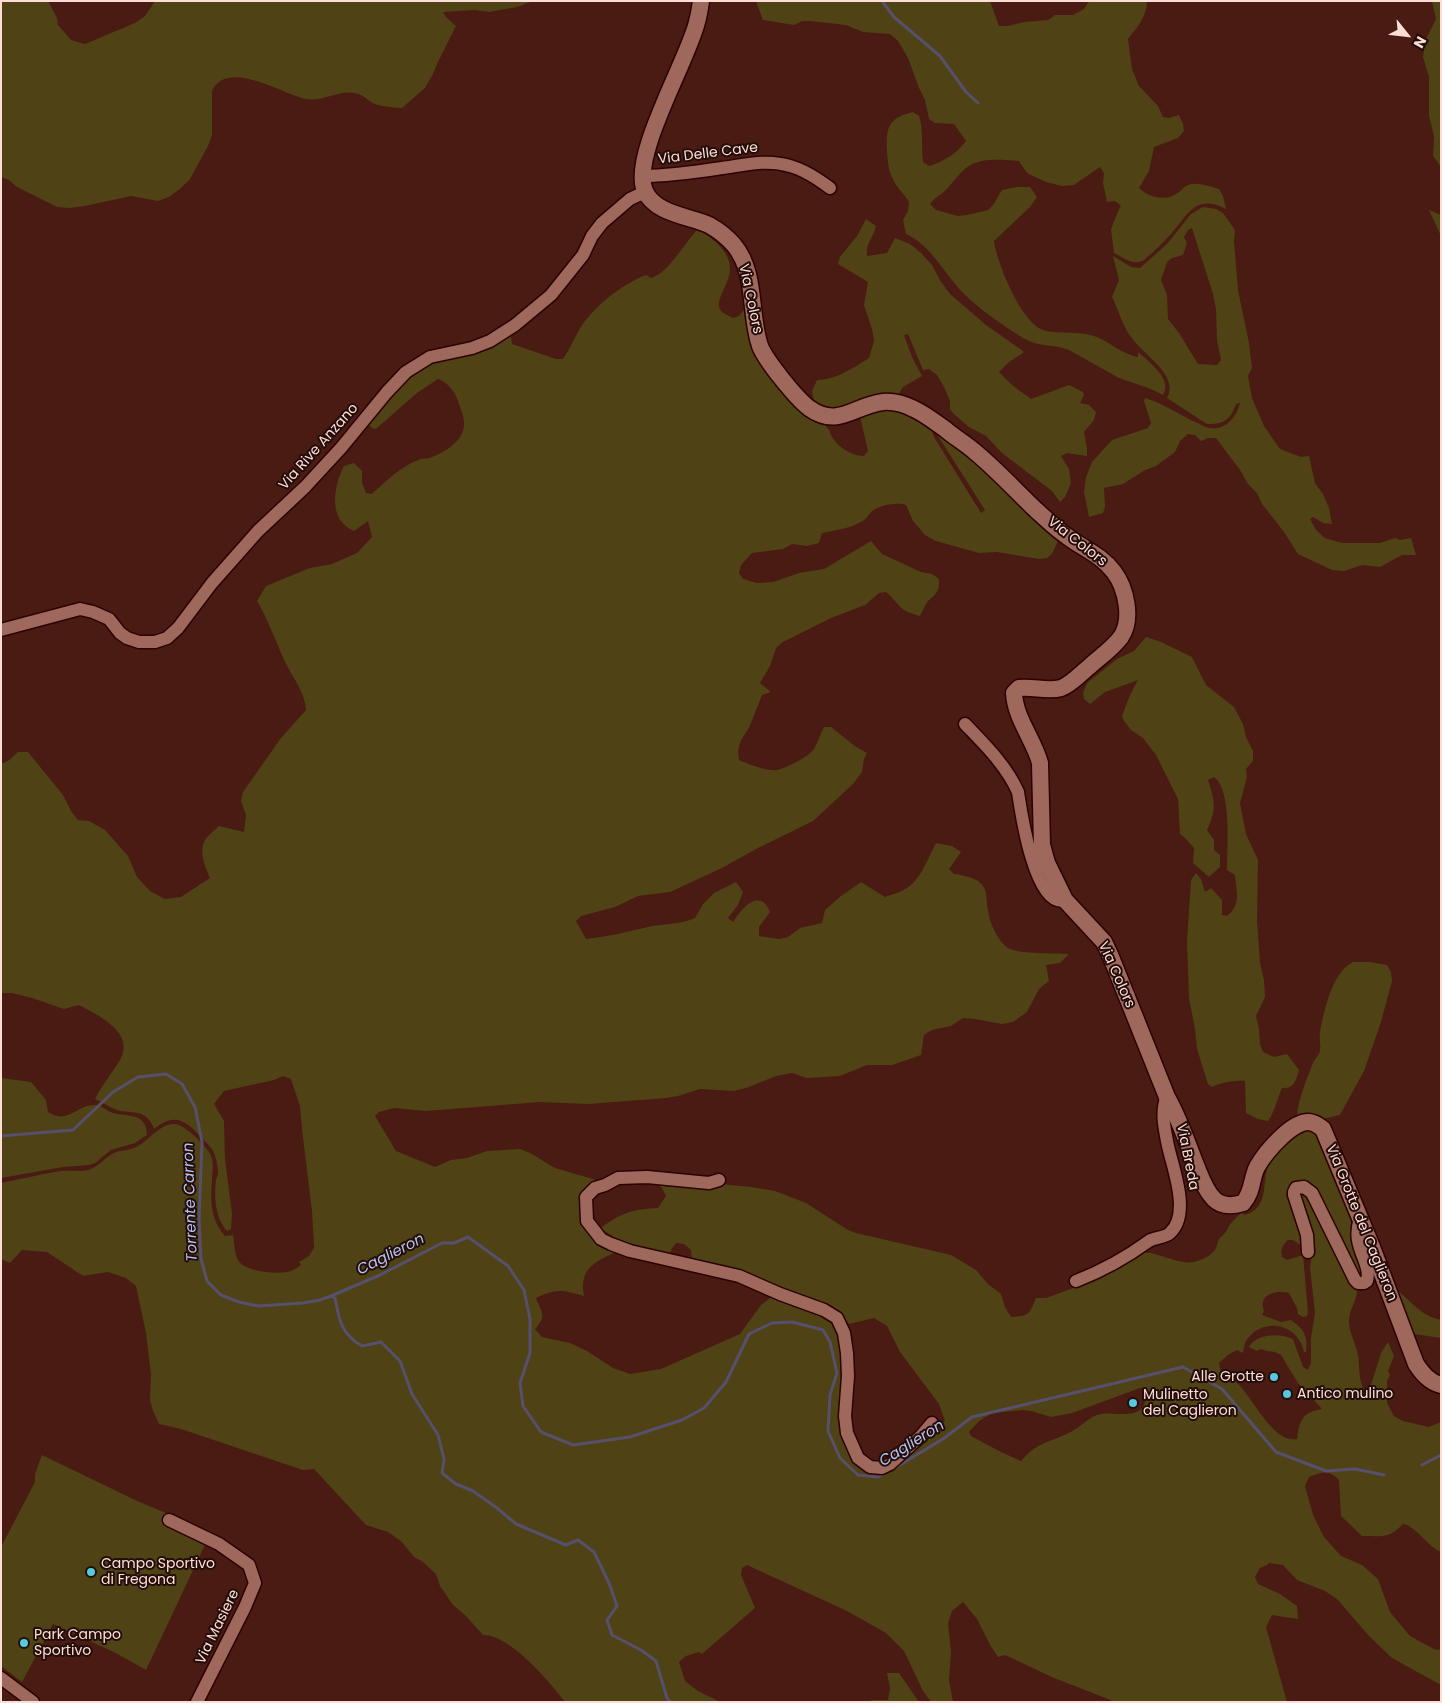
<!DOCTYPE html>
<html>
<head>
<meta charset="utf-8">
<style>
  body { margin:0 }
  #map { position:relative; width:1442px; height:1703px; overflow:hidden; background:#491b13; font-family:Poppins,sans-serif }
  canvas { display:block }
  .frame { position:absolute; inset:0; border:2px solid #fdddd6; pointer-events:none }
  .north { position:absolute; left:1382px; top:10px; width:50px; height:50px; -webkit-text-stroke:4px #220d09; paint-order:stroke; rotate:119deg; font-size:14px; font-weight:700; line-height:20px; text-align:center; color:#fdddd6 }
  .north::after { content:''; display:block; margin:auto; width:18px; height:22px; background:#fdddd6; clip-path:polygon(50% 0,100% 100%,50% 72%,0 100%) }
</style>
</head>
<body>
<div id="map">
<canvas width="1442" height="1703"></canvas>
<div class="frame"></div>
<div class="north">N</div>
</div>
<script>
const g = document.querySelector('canvas').getContext('2d');
g.lineJoin = 'round';
function paint(path, color) {
  g.fillStyle = color;
  g.fill(path, 'evenodd');
}
function trace(path, color, width, dash) {
  g.strokeStyle = color;
  g.lineWidth = width;
  g.lineCap = dash ? 'butt' : 'round';
  g.setLineDash(dash || []);
  g.stroke(path);
}
function drawText(font, color, halo, rows, align = 'center') {
  g.font = font + ' Poppins,sans-serif';
  g.lineWidth = 4;
  g.setLineDash([]);
  g.textBaseline = 'middle';
  g.strokeStyle = halo;
  g.fillStyle = color;
  for (const [text, x, y, turn = 0] of rows) {
    g.save();
    g.translate(x, y);
    g.rotate((+turn || 0) * Math.PI / 180);
    g.textAlign = isNaN(turn) ? turn : align;
    if (halo) g.strokeText(text, 0, 0);
    g.fillText(text, 0, 0);
    g.restore();
  }
}
paint(new Path2D(`
  M1,1H48L57,18L58,25L71,40L85,44L135,23L145,16L155,1H533L517,7L489,12L475,10L443,12L446,17L456,26L437,64L433,74L425,88L402,108C393,107 383,107 375,104C368,101 363,94 355,93C338,90 323,102 306,99C282,94 227,58 212,91V135L208,146L190,179L181,188L169,197L158,201L131,196L85,206L70,208L57,207L17,187L9,180L1,177Z
  M756,1H990L999,26H1008L1024,22L1048,20L1055,15H1073L1084,9L1089,1H1147C1147,16 1137,28 1128,39L1132,69L1139,86L1158,106L1163,117L1169,118L1179,115L1183,124L1184,131L1178,138L1154,147L1149,171L1139,188C1149,198 1167,202 1179,192C1183,189 1185,185 1192,184C1200,183 1211,187 1219,189L1223,196L1226,209C1195,193 1188,215 1170,235C1162,244 1153,252 1144,260C1132,266 1125,258 1114,253L1111,229L1119,209L1121,206L1115,201L1107,202L1103,183L1104,173L1100,167L1074,185L1062,186L1046,182L1027,173L1019,161C1001,160 981,157 966,168C959,174 953,182 947,189C941,195 935,197 930,204L936,210L958,216L967,215L988,210L993,205L1002,190L1016,187H1030L1037,197L1030,207L994,241C997,263 1021,322 1043,330C1060,335 1080,330 1097,337C1111,343 1122,354 1138,357V352C1149,362 1173,379 1163,395L1151,389L1119,378L1069,350C1054,344 1037,347 1023,338C1002,325 982,311 964,294C945,275 931,245 906,234L903,220L908,211L909,202C904,194 896,187 893,179C888,170 888,162 887,152C886,129 887,118 913,112L919,116C924,131 921,146 923,162L929,166C945,161 956,154 966,141L954,124L935,123L929,119L925,100L919,88L908,58L898,41L890,34L863,32L846,25L810,21H802L794,25L763,20Z
  M1432,1H1441V167L1433,156L1434,136L1429,116V77L1423,57L1425,41L1436,19Z
  M1203,207L1216,209L1223,213L1235,230L1234,241L1238,290L1249,343L1252,368L1248,376L1252,398L1264,426L1280,449L1301,457L1309,456L1315,483L1323,494L1329,508L1332,524L1323,523L1313,517L1310,519L1316,530L1325,538L1342,543H1380L1395,538L1400,540L1411,538L1416,555H1402L1380,567L1362,565L1344,571L1332,570L1298,554L1284,532L1262,504L1257,493L1248,484L1240,470L1216,438H1208L1201,441L1195,435L1188,434L1180,441L1175,452L1156,466L1145,470L1123,484L1104,488L1105,507L1103,513L1089,517L1084,492L1086,477L1092,462L1112,440L1148,428L1151,423L1144,401L1145,398C1163,403 1178,414 1195,422C1199,423 1202,426 1206,427C1223,433 1236,419 1240,403L1236,404C1231,419 1224,425 1207,424L1167,398C1180,375 1142,354 1131,337C1122,325 1119,311 1112,297L1119,280L1113,256L1131,267L1140,268L1167,244L1191,214ZM1192,228L1213,294L1216,309L1217,340L1221,360L1217,365L1198,364L1179,333L1168,319L1167,295L1161,280L1167,262L1172,258L1183,255L1187,243L1184,237L1188,230Z
  M1429,210L1441,215V236Z
  M866,219L876,226C873,239 866,242 867,256L887,253L895,238L910,244L921,253L932,265L940,280L950,294L986,325L1023,351V353L1009,362L999,372L1012,385L1031,399L1069,385L1083,392L1084,395L1080,403L1089,405L1096,412L1094,420L1084,432L1087,448V456L1067,453L1061,456L1069,469L1071,483L1065,497L1060,502L1052,491L1002,453L986,436L969,427L954,414L950,409V401L944,387L937,375L929,369L923,370L908,334L904,335L912,357L922,376L903,387L897,397L829,413L814,401L812,391L817,380C836,380 853,368 869,358L874,341L872,329L864,305L868,282L838,264L840,257L857,236Z
  M698,229C708,236 719,243 725,253C742,278 709,298 722,312C725,314 730,316 733,318L739,316L746,307L753,332L829,430C833,444 850,456 864,456L868,451L860,416L894,406L929,423L934,437L981,513L985,510L938,436L940,431L1060,536L1052,554L1047,558L1039,559L997,552L979,553L936,541L925,535L913,521L906,505C897,502 881,505 872,511C868,515 866,520 861,522C849,529 835,530 822,533L819,543L807,546L792,544L783,549L752,553L741,565L739,573L743,579L757,583L773,582L799,573L824,569L871,541L882,554L921,572L932,574L939,579C940,591 936,594 928,601C925,605 922,612 920,616C897,610 902,606 886,592L879,593L865,605L831,618L783,642L776,648L770,666L760,683L771,692L762,695L749,728L741,740L738,750L739,760C748,764 769,772 777,770C787,768 808,757 814,749C818,742 820,734 824,727H831L856,747L867,753L864,759L862,772L853,784L813,821L756,849L722,868L670,892L638,896L615,907L581,916L576,921L586,939C608,937 630,931 652,926C666,924 682,924 695,918L703,904L714,893L736,882L743,892L738,905L728,918L733,922C741,909 760,886 770,912L759,927V936L779,939L788,937L800,928L822,923L825,910L841,896L861,882L885,897C894,894 904,891 911,885C923,874 929,856 936,843L952,846L961,852L949,869L954,874C960,874 963,876 969,877C989,884 985,892 988,910C989,922 999,944 1010,949C1021,954 1055,953 1069,954L1060,963L1046,965L1049,981L1039,989L1027,1012L1013,1022L1002,1024L975,1019L963,1018L951,1026L932,1030L924,1035L921,1055L892,1065H867L840,1076L807,1078L792,1073L776,1076L749,1087L734,1091L700,1089L678,1096L666,1098L589,1104L540,1102L426,1111L394,1108L379,1112L375,1116L396,1151L435,1167L451,1160L467,1158L487,1151L520,1149L530,1153L555,1168L596,1180L595,1188L591,1197L593,1225L623,1249C599,1260 578,1266 584,1296C563,1290 556,1288 536,1298C542,1313 547,1316 535,1329L542,1337L570,1343L587,1351L613,1368L630,1374L661,1369L740,1334L761,1305L774,1295L837,1314L850,1430L866,1459L877,1467L924,1437L945,1421L939,1404L900,1352L887,1326L874,1318L849,1324L839,1311L823,1302L692,1260L691,1250L684,1244L676,1243L671,1250L669,1256C645,1249 621,1245 601,1228C620,1213 634,1209 658,1208L666,1196L662,1188L650,1177L751,1187L775,1191L806,1203L848,1230L856,1233L951,1255L976,1270L988,1284L1001,1294L1005,1307L1011,1317C1029,1316 1029,1315 1036,1298H1046L1098,1279L1144,1253C1152,1251 1173,1261 1184,1262C1194,1264 1209,1258 1215,1250C1217,1247 1217,1242 1219,1239C1221,1236 1225,1234 1227,1230C1230,1223 1235,1219 1241,1213L1245,1215C1269,1208 1262,1183 1268,1166C1274,1150 1291,1137 1305,1128L1318,1130L1355,1218L1362,1277L1359,1278L1321,1206L1316,1187C1306,1182 1301,1180 1291,1185L1286,1195L1299,1221L1302,1246L1293,1240H1288C1283,1245 1280,1249 1282,1257L1287,1260L1303,1255L1308,1312L1307,1316L1303,1317L1298,1314L1297,1308L1289,1293C1276,1290 1258,1294 1264,1311L1262,1315L1281,1322L1291,1320C1304,1329 1308,1336 1306,1352H1304C1298,1323 1262,1316 1246,1341C1244,1344 1244,1349 1243,1353L1237,1350L1228,1355L1219,1363L1221,1372C1226,1376 1233,1379 1237,1383C1253,1397 1273,1444 1297,1439C1299,1421 1302,1412 1322,1409L1298,1383L1281,1355L1275,1352L1267,1351L1261,1349L1257,1351L1249,1347C1257,1333 1280,1333 1293,1339L1303,1367L1308,1370L1311,1363V1338L1315,1313L1310,1268L1312,1251L1299,1195L1304,1191L1357,1287C1358,1301 1349,1308 1349,1321C1349,1332 1356,1344 1358,1355C1360,1368 1358,1380 1365,1392L1370,1388L1381,1353L1388,1342L1394,1356L1388,1371L1390,1375L1387,1381V1403L1394,1416L1403,1421L1429,1427L1441,1422V1552C1427,1546 1416,1526 1403,1524C1389,1539 1382,1536 1362,1536L1341,1516L1339,1480C1328,1469 1323,1472 1309,1477L1305,1486L1313,1515L1324,1537L1341,1556L1362,1565L1378,1579L1390,1612L1410,1636L1434,1649L1441,1650V1685L1392,1658L1369,1636L1337,1599L1325,1591L1297,1580L1283,1565L1269,1563L1267,1565L1260,1568L1255,1577L1258,1584L1280,1594L1297,1606L1298,1619L1272,1615L1266,1627L1287,1702H1116L1054,1678L1005,1655L998,1657L990,1645L977,1619L963,1602L952,1611L948,1623L951,1652L949,1680L953,1702H931L923,1691L904,1651L886,1633L847,1611L747,1565L742,1568L741,1575L755,1608L702,1654L699,1652L686,1656L679,1662L685,1681L698,1691L720,1702H565C550,1682 509,1634 483,1635L466,1616L453,1605L440,1586L436,1574L423,1562L414,1557L402,1542L388,1532L366,1525L314,1469L303,1470L181,1429L159,1424L153,1411L150,1400L151,1375L146,1333L136,1286L126,1278L108,1272L83,1276L47,1252L22,1250L10,1263L1,1259V1183C21,1179 41,1174 61,1171C70,1170 79,1172 88,1170C99,1167 104,1158 114,1153C120,1150 129,1151 136,1147C149,1141 159,1124 174,1124C184,1124 203,1143 209,1152C215,1160 212,1172 212,1182C210,1201 211,1220 225,1236L233,1235C234,1241 235,1254 237,1258C242,1272 275,1274 287,1272C293,1271 297,1268 301,1265L299,1262L309,1256L314,1248L312,1211L302,1129L300,1106L291,1079L283,1076L274,1080L224,1091L214,1104L224,1121L225,1159L232,1214L231,1229L227,1231C215,1218 214,1196 216,1180C217,1177 218,1175 218,1172C218,1166 216,1158 214,1153C212,1147 206,1143 202,1138C186,1120 174,1112 154,1129C147,1109 134,1114 117,1110C109,1107 102,1102 95,1099C102,1085 112,1073 120,1060C136,1033 98,1015 79,1005L64,1009L32,998L12,993H1V764L8,761L18,752H28L63,795L71,811L78,820L89,821L105,830L128,856L137,877L150,891L165,899L181,897L210,878C206,868 198,852 205,840C208,835 215,830 219,826L244,832L246,815L241,801L243,792L281,738L306,710C305,693 294,679 286,664C276,643 269,621 257,601L266,586L310,568L332,564L357,553L372,537L368,521L354,531C328,520 333,487 344,466L354,463L362,471V483L366,493L372,494C386,481 400,467 418,460C422,458 426,459 429,458C445,453 465,440 464,423C464,417 461,410 459,404C456,393 449,383 438,379L417,393L377,428L374,429L367,424L409,377L431,362L510,331L512,344L556,359H563C569,350 573,341 578,332C590,309 622,284 646,275L651,278C670,272 684,243 698,229ZM1140,1388L1147,1389C1146,1395 1146,1404 1142,1408C1134,1418 1111,1412 1101,1414C1091,1415 1083,1425 1074,1430C1052,1443 1040,1439 1021,1461L1001,1452L971,1436L969,1432L979,1421L992,1413L1023,1410L1031,1411L1051,1417L1072,1413Z
  M1146,637L1161,642L1192,657L1206,685L1234,707L1243,724L1246,737L1253,751V761L1246,769L1247,777L1240,803L1246,834L1258,860L1257,920L1260,963L1264,980L1265,997L1256,1016L1259,1029L1260,1044L1263,1052L1274,1057L1287,1054L1299,1070C1296,1081 1294,1089 1282,1088C1278,1097 1273,1116 1268,1121L1258,1119L1246,1113L1245,1081C1237,1080 1218,1083 1212,1087L1208,1084L1197,1049L1195,1029L1189,998L1187,941L1191,880L1196,873L1201,879L1205,892L1211,888L1222,900V915L1227,916C1242,904 1236,891 1235,875L1227,870C1227,848 1232,790 1214,777L1208,780C1215,802 1217,809 1207,830L1214,840V850L1220,855V867L1209,877L1193,863L1194,848L1185,838L1180,834L1178,799L1156,755L1143,738L1131,730L1124,721L1122,716L1130,695L1138,680L1105,692L1090,704L1084,699L1083,693L1087,683L1117,659L1134,651Z
  M1353,962H1370L1387,965L1391,972L1392,981L1381,1022L1364,1071L1340,1115L1326,1118L1298,1119C1294,1110 1309,1072 1314,1061C1316,1058 1319,1055 1320,1051C1321,1046 1319,1038 1320,1032C1324,1011 1332,972 1353,962Z
  M1,1078L31,1082L46,1100L48,1112C69,1125 75,1105 95,1105C102,1105 106,1111 113,1113C129,1117 146,1112 147,1135L135,1143L111,1150L95,1163L89,1165L63,1167L1,1178Z
  M1395,1289C1411,1300 1420,1316 1441,1320V1338L1414,1334Z
  M42,1455L135,1500L211,1532L146,1670L116,1653L53,1624L22,1682L1,1666V1547L35,1482V1474Z
  M887,1673H899L919,1702H872L871,1700H888L890,1688Z`), '#4f4215');
trace(new Path2D(`
  M882,1L894,17L940,56L966,92L978,103
  M1,1136L73,1130L113,1092L138,1077L166,1074L182,1084L195,1107L202,1142L199,1219L201,1259L207,1281L221,1295L239,1302L258,1306L303,1303L320,1300L331,1296L335,1298C339,1320 341,1334 362,1346L381,1342L400,1361L412,1394L438,1435L444,1459L442,1473L456,1484L473,1491L497,1508L516,1524L566,1545L578,1540L594,1552L609,1583L617,1606L607,1620L612,1635L641,1650L656,1661L667,1698L670,1702
  M331,1296L380,1275L442,1243H454L468,1237L508,1266L524,1290L530,1319V1353L520,1383L523,1406L541,1432L573,1445L630,1437L682,1420L704,1408L726,1382L749,1334L772,1323L792,1322L823,1330L830,1342L837,1373L830,1395L828,1431L840,1458L858,1475L878,1477L887,1472
  M1422,1465L1441,1455
  M893,1469L943,1439L972,1417L1183,1367L1222,1389L1276,1452L1326,1471L1355,1469L1384,1475`), '#56506d', 3);
const minor = new Path2D(`
  M642,176C669,176 696,172 722,168C745,165 767,159 790,166C805,170 818,179 830,188
  M1,630L80,609L93,612L109,619L120,633L127,638L139,642H155L167,638L178,628L212,583L258,531L305,487L341,448L387,392L406,372L430,357L472,348L490,341L515,325L551,295L583,255L592,236L602,223L630,199L645,192
  M965,724C985,745 1006,765 1018,792C1021,812 1035,909 1065,900
  M719,1180L709,1183L647,1177L618,1178L605,1185L595,1188L586,1197L587,1221L601,1239L611,1244L630,1251L739,1276L780,1294L824,1310L837,1318L844,1333L847,1353L848,1376L845,1416L847,1433L858,1458L870,1467L882,1468L890,1464L921,1436L932,1423
  M1308,1252L1307,1235L1294,1195V1192L1296,1188L1304,1187L1312,1193L1355,1280L1358,1283H1364L1367,1281C1372,1262 1350,1246 1360,1219
  M1076,1281C1102,1271 1127,1257 1149,1241C1155,1237 1165,1238 1170,1233C1191,1214 1173,1169 1168,1146C1165,1131 1160,1111 1167,1097
  M169,1520L219,1544L249,1565L255,1583L245,1607L197,1702
  M1,1678L33,1702`);
const tertiary = new Path2D(`
  M701,1C700,8 699,15 697,22C688,60 630,157 645,191C655,214 689,216 709,225C718,230 727,237 734,245C757,273 749,314 760,346C766,361 796,398 809,408C838,429 855,405 883,402C894,401 904,404 914,409C925,414 935,422 945,429C954,437 965,443 974,451C996,469 1015,490 1036,510C1046,519 1056,529 1068,537C1084,549 1101,555 1114,572C1126,588 1133,619 1121,637C1113,648 1100,657 1090,666C1081,673 1072,684 1061,688C1047,692 1033,686 1019,688L1014,693C1015,718 1034,740 1040,763L1042,845L1047,863L1065,900L1104,942L1111,957L1167,1097C1179,1118 1187,1142 1196,1165C1201,1177 1205,1190 1214,1199C1222,1207 1233,1206 1243,1203C1253,1192 1251,1179 1257,1167C1265,1153 1295,1116 1313,1123C1317,1124 1320,1127 1323,1129L1372,1247L1416,1364C1422,1373 1429,1382 1441,1385`);
trace(minor, '#2d0200', 15);
trace(tertiary, '#2d0200', 19);
trace(minor, '#9e685c', 12);
trace(tertiary, '#9e685c', 16);
for (const [x, y, r, color] of [
  [1274,1377,5,"#56c9e0"],
  [1287,1394,5,"#56c9e0"],
  [1133,1403,5,"#56c9e0"],
  [91,1572,5,"#56c9e0"],
  [24,1643,5,"#56c9e0"]
]) {
  const dot = new Path2D();
  dot.arc(x, y, r, 0, 2 * Math.PI);
  g.fillStyle = color;
  g.fill(dot);
  trace(dot, '#220d09', 2);
}
drawText('14px', '#fdddd6', '#220d09', [
  ["Via Delle Cave",708,154,-7],
  ["Via Colors",750,299,78],
  ["Via Rive Anzano",319,447,-48],
  ["Via Colors",1077,542,38],
  ["Via Colors",1116,975,66],
  ["Via Breda",1187,1157,79],
  ["Via Grotte del Caglieron",1361,1223,68],
  ["Via Masiere",218,1627,-64]
]);
drawText('14px', '#fdddd6', '#220d09', [
  ["Alle Grotte",1264,1377,"right"],
  ["Antico mulino",1297,1394],
  ["Mulinetto",1143,1395],
  ["del Caglieron",1143,1411],
  ["Campo Sportivo",101,1564],
  ["di Fregona",101,1580],
  ["Park Campo",34,1635],
  ["Sportivo",34,1651]
], 'left');
drawText('italic 15px', '#b6c3f1', '#220d09', [
  ["Torrente Carron",191,1202,-92],
  ["Caglieron",391,1255,-27],
  ["Caglieron",912,1444,-32]
]);
</script>
</body>
</html>
